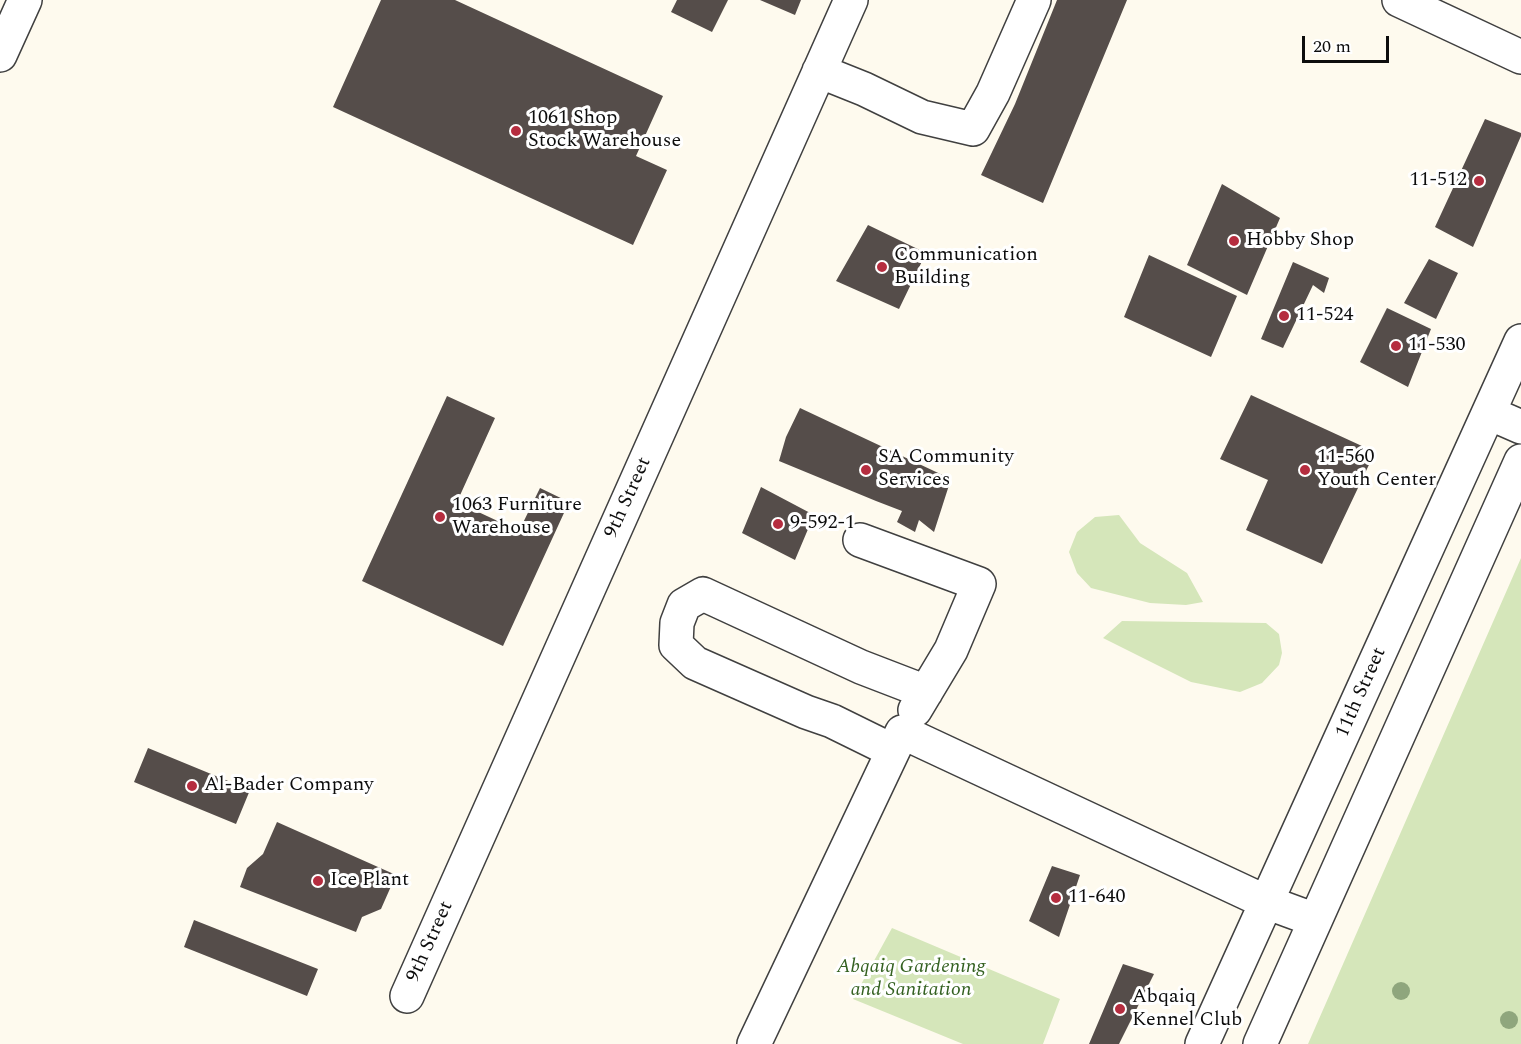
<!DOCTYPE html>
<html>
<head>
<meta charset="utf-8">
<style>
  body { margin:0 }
  #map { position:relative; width:1521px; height:1044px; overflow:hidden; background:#fefaee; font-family:Spectral,serif }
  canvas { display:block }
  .scale { position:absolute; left:1302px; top:36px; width:87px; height:27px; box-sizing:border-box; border:3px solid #0d0d0d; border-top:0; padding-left:8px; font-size:18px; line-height:21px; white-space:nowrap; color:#0d0d0d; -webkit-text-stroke:4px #fff; paint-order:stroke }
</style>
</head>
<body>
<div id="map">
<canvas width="1521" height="1044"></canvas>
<div class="scale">20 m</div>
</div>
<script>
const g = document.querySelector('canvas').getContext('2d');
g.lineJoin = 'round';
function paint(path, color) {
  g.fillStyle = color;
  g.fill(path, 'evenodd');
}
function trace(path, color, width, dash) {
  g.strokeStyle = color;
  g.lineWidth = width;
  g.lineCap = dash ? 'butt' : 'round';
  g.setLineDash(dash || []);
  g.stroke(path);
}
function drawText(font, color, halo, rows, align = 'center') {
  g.font = font + ' Spectral,serif';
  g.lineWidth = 6;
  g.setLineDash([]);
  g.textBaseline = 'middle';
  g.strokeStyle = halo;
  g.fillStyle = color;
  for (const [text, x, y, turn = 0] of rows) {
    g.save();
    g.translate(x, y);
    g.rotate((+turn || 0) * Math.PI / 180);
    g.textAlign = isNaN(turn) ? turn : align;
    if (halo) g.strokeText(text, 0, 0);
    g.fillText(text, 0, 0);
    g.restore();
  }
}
paint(new Path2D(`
  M1119,515L1140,543L1187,573L1203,602L1186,605L1150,603L1091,588L1077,573L1069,552L1077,532L1095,517Z
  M1521,558V1044H1308Z
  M1122,621L1266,623L1279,634L1282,653L1279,665L1262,683L1240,692L1191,682L1103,638Z
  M892,928L1060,999L1043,1044H963L853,999Z`), '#d5e6ba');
paint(new Path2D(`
  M381,0H455L663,96L636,156L667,170L633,245L333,107Z
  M677,0H728L712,32L671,12Z
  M760,0H801L795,15Z
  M1057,0H1127L1043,203L981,175L1015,104Z
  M1485,119L1521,133V136L1473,247L1435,227Z
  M1222,184L1280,218L1247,295L1187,265Z
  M868,225L926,253L899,309L836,281Z
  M1149,255L1237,296L1211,357L1124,317Z
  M1429,259L1458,273L1436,319L1404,303Z
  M1293,262L1329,278L1324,293L1313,285L1283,348L1261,339Z
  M1387,308L1431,329L1408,387L1360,362Z
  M1251,395L1375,452L1322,564L1246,530L1268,480L1220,459Z
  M447,396L495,418L457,502L519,531L540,488L569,502L503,646L362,581Z
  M800,408L951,479L934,532L919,520L915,532L897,522L902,511L876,501L779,461L786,437Z
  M761,487L814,515L795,560L742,533Z
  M148,748L250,790L236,824L134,782Z
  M277,822L396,875L381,909L362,917L356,932L240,887L247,868L263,854Z
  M1052,866L1080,875L1059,937L1029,921Z
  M194,920L318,969L307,996L184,947Z
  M1123,964L1154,974L1119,1044H1089Z`), '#554d4a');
const street = new Path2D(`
  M1399,0L1521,57
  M0,55L25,0
  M819,71L864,89L922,117L973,129L993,93L1034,0
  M1489,413L1521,427
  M860,540L979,584L951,650L915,710
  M893,751L832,721L806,712L695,663L676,645L677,623L684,605L703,594L861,667L926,692
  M407,996L851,0
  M754,1044L902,732L1266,902L1315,920
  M1202,1044L1521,341
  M1260,1044L1521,461`);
trace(street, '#404040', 36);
trace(street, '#fff', 33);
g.fillStyle = '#8fa67d';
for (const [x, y] of [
  [1401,991],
  [1509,1020]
]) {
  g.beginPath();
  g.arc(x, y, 9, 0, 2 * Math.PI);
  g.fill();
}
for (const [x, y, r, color] of [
  [516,131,6,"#b52d3f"],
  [1479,181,6,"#b52d3f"],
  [1234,241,6,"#b52d3f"],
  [882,267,6,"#b52d3f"],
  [1284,316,6,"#b52d3f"],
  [1396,346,6,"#b52d3f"],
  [866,470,6,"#b52d3f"],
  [1305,470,6,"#b52d3f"],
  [440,517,6,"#b52d3f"],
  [778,524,6,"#b52d3f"],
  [192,786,6,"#b52d3f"],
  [318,881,6,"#b52d3f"],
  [1056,898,6,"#b52d3f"],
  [1120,1009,6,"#b52d3f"]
]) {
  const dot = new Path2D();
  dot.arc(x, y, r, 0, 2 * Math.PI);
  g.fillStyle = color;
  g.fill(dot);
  trace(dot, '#fff', 2);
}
drawText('20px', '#0d0d0d', '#fff', [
  ["1061 Shop",528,119],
  ["Stock Warehouse",528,142],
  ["11-512",1467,181,"right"],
  ["Hobby Shop",1246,241],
  ["Communication",894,256],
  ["Building",894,279],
  ["11-524",1296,316],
  ["11-530",1408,346],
  ["SA Community",878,458],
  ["Services",878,481],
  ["11-560",1317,458],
  ["Youth Center",1317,481],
  ["1063 Furniture",452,506],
  ["Warehouse",452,529],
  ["9-592-1",790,524],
  ["Al-Bader Company",204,786],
  ["Ice Plant",330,881],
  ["11-640",1068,898],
  ["Abqaiq",1132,998],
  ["Kennel Club",1132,1021]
], 'left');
drawText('20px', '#0d0d0d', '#fff', [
  ["9th Street",629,498,-66],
  ["11th Street",1362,693,-66],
  ["9th Street",431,942,-66]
]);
drawText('italic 20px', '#346121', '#fff', [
  ["Abqaiq Gardening",911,968],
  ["and Sanitation",911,991]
]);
</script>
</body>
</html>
